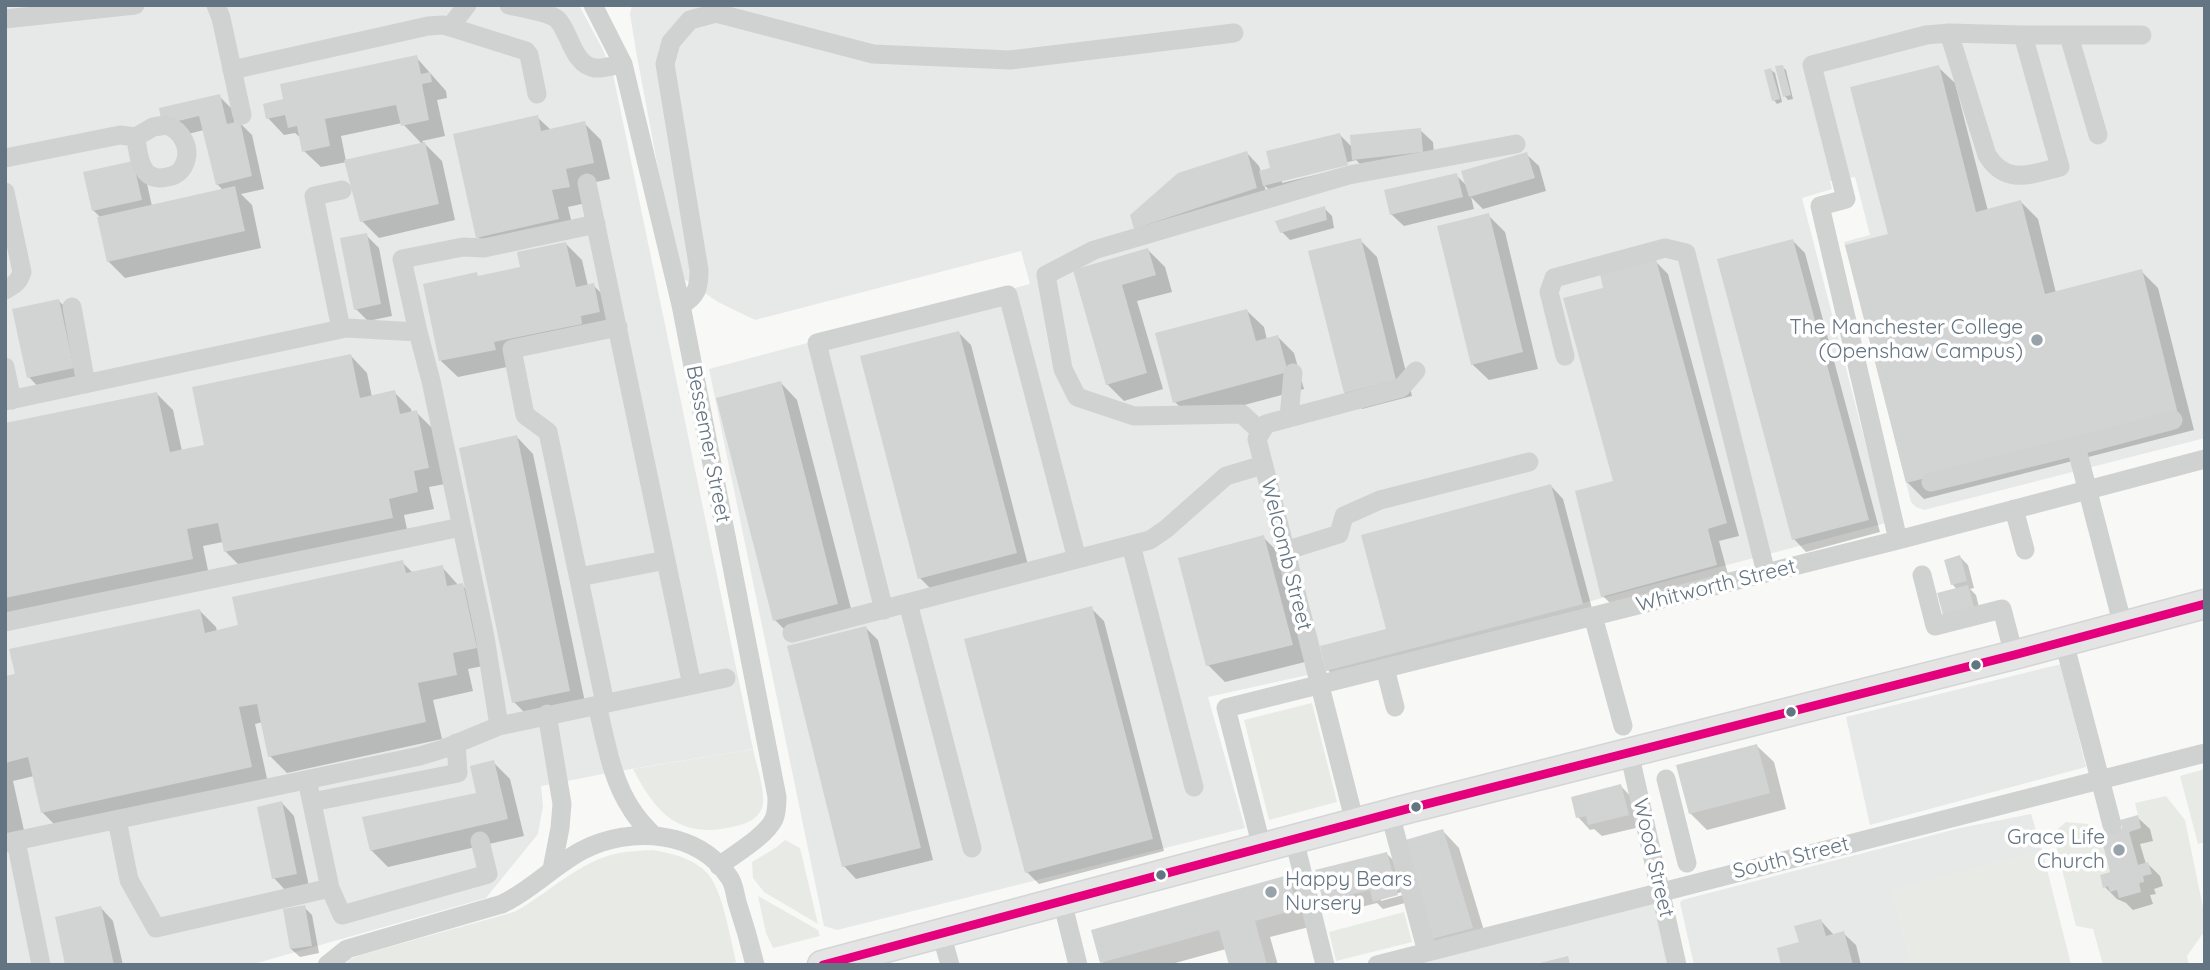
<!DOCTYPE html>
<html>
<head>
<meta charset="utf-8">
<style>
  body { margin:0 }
  #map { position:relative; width:2210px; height:970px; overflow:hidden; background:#f8f8f7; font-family:Quicksand,sans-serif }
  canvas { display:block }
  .frame { position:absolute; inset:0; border:7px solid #637482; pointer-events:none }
</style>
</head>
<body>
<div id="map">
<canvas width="2210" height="970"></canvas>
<div class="frame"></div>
</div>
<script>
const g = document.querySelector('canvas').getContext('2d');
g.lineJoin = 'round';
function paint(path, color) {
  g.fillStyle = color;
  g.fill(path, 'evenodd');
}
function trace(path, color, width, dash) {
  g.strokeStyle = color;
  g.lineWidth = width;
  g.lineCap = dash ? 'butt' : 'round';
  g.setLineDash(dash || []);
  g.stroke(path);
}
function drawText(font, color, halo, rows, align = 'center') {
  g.font = font + ' Quicksand,sans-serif';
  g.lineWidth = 7;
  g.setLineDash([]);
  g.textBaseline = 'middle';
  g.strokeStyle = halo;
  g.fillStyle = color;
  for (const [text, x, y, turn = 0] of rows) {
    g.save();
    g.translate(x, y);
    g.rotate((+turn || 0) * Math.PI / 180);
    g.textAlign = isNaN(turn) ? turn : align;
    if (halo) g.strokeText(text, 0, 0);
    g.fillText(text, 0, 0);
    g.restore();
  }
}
paint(new Path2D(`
  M5,5H579L603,50L613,74L753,749L613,772L541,786L543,806L538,834L486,898L250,965H5Z
  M632,5H2205V438L1924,510L1916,507L1911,502L1844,242L1870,235L1855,177L1830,181L1832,189L1802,198L1886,523L1326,671L1208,697L1245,828L837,930L824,926L709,369L1030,284L1021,251L755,320L718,302L678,275L636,51L630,14Z
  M2061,664L2086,767L1870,825L1846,717Z
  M2031,814L2042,850L2071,965H1694L1680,903L1682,900L1960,828Z
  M1657,902L1671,965H1399Z`), '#e7e8e8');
paint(new Path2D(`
  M1312,703L1337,802L1269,820L1244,720Z
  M753,749C756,764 767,795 762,808C758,819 746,824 736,826C680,840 657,815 633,769Z
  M2205,769V842L2198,844L2180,776Z
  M2166,796L2185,820L2205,917L2204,932L2187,956L2189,965H2103L2093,929L2076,926L2053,833L2066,822L2088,824L2093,840L2101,838L2110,872L2100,875L2103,887L2110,886L2117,890L2119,898L2141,892L2139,883L2144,882L2143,876L2151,874L2148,862L2138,865L2129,832L2141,828L2135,803Z
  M785,840L800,848L818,924L764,892L753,878L752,862L777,847Z
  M652,850C671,853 693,858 707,873C722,888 731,940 736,962L726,965H344L350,959L360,955L514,912C548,894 579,861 619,853C629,851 641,851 652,850Z
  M2042,850L2071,965H1910L1891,890Z
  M758,896L818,930L820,936L773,948L766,933Z
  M1404,912L1412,942L1336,961L1329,932Z`), '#e8ebe5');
paint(new Path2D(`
  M416,57L446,91L447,98L437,100L445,136L422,141L442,161L455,220L379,238L362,221L347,162L321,167L304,151L302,139L295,133L284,135L268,118ZM402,123L422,144L346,161L341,136Z
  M1782,67L1786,70L1793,99L1788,100L1785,96Z
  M1938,67L1955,83L1988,211L2021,202L2038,219L2056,293L2141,271L2158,288L2194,430L1924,499L1907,482L1890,235Z
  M1771,70L1775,73L1782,102L1777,104L1774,100Z
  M219,96L232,109L235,124L240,123L252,135L264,189L241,194L252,205L261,248L125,278L108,261L101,218L93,210L133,163L145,175L152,206L224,191L217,184L204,130L176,137L164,125Z
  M537,117L551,130L584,123L601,140L610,179L582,185L586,203L568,207L575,236L494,253L478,237Z
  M1420,130L1433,142L1435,164L1367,171L1356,160L1282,179V183L1357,165L1277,197L1264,185L1269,200L1136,228L1247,153L1259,166L1261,172L1272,170L1340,135L1353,148Z
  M1526,154L1539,166L1546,191L1483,209L1471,197L1474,209L1404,226L1391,214L1456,175L1467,186Z
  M1324,208L1332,216L1334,228L1290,240L1282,232Z
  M1488,215L1505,232L1538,369L1489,380L1472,364Z
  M366,235L379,248L392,316L368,321L356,309Z
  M1360,240L1377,257L1412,396L1362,409L1345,392Z
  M1793,241L1805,253L1880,532L1806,552L1794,539Z
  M566,244L582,260L588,286L593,285L610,302L615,328L510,359L512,366L458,377L441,361L476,274L479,277L522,268Z
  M1148,250L1165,267L1172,292L1137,301L1163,389L1124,401L1107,384L1075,271Z
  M1655,261L1668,274L1739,536L1719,541L1729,578L1615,608L1603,596L1615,482L1606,289Z
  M59,301L71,313L85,380L41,390L29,377Z
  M1247,311L1264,327L1267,340L1278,337L1294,353L1304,389L1192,419L1175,402Z
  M958,332L971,345L1028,565L932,590L920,578Z
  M351,356L367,373L372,397L394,392L411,409L412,413L416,412L433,429L445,484L429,487L434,509L404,515L408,534L242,568L226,552L223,542L203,546L209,575L11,616L5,611V425L157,394L173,410L182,451L206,446Z
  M781,383L797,400L854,620L792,637L775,620Z
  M517,437L533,454L586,707L530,718L514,702Z
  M1551,486L1563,499L1594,616L1340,683L1328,670L1388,630Z
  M1263,537L1280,554L1309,661L1225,682L1208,665Z
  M1960,557L1968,565L1974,588L1970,589L1976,595L1981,615L1952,584Z
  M402,562L413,573L442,567L459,586L462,585L479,602L493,664L468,669L473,691L433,700L442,739L287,773L270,756L263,722L255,724L268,783L59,829L42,812L34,776L13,781L25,835L5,839V678L199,610L216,627L217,632L240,627Z
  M1091,608L1104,621L1164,851L1039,884L1027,872Z
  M866,628L878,640L933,860L856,879L844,866Z
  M1757,746L1774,762L1786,809L1707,830L1690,813Z
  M493,762L510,779L524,836L388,867L371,850L478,794Z
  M1621,786L1633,799L1640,827L1602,836L1594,829L1590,830L1578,817Z
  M282,803L294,816L309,886L286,891L274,878Z
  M2137,817L2150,829L2153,841L2140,844L2146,864H2148L2160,876L2163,886L2154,889L2156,894L2150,895L2153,904L2133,910L2126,903L2117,899L2105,887L2112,873L2124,829Z
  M1443,831L1459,848L1488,944L1447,956L1430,939Z
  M1387,854L1395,862L1402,892L1381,898V901L1403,895L1405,903L1383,909L1377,903L1337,913L1324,900Z
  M1288,877L1305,894L1313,926L1270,937L1278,965H1231L1226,949L1168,965H1105L1102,962Z
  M304,907L312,915L319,953L300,957L291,949Z
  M101,908L113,921L123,965H67Z
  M1821,921L1834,935L1843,933L1856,945L1861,965H1783Z`), '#0003');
paint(new Path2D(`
  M417,55L421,74L430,72L432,82L422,84L429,120L401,126L396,105L325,119L330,146L302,152L297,126L288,128L285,115L266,119L263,104L283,99L280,84Z
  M1783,65L1791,95L1783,97L1775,66Z
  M1939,65L1976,212L2021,200L2045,294L2142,269L2178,414L1906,483L1845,245L1888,234L1850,87Z
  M1771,68L1780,99L1772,101L1764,70Z
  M220,94L227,124L240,121L252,176L216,185L199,116L162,125L159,108Z
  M538,115L541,131L585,121L594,163L566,169L570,187L552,190L559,219L476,238L453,134Z
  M1421,128L1423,152L1352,160L1350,135Z
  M1340,133L1348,165L1263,186L1259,171L1270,168L1266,151Z
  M425,142L439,204L360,222L344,160Z
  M1247,151L1257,188L1134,229L1130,215L1178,173Z
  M1527,152L1535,178L1469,197L1461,171Z
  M133,161L142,200L92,211L83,172Z
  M1457,173L1463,197L1390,215L1384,190Z
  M235,186L245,231L107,262L97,217Z
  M1325,206L1327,220L1280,233L1275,221Z
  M1489,213L1523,352L1471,365L1437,226Z
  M367,233L381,304L354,310L340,238Z
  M1361,238L1396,380L1344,393L1308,251Z
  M1793,239L1869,520L1792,540L1717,259Z
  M566,242L576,287L594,283L600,312L581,316L582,324L494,342L496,350L439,361L423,284L477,272L478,276L520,267L517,252Z
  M1148,248L1156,275L1122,285L1147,373L1106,385L1073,270Z
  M1656,259L1727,523L1708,529L1717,565L1601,597L1575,491L1613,481L1563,298L1603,288L1600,274Z
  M59,299L74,368L27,378L12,309Z
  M1247,309L1256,341L1278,335L1288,372L1173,403L1155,333Z
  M959,331L1017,553L918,579L860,356Z
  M351,354L360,398L395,390L400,414L417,410L429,468L414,471L418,492L389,499L393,518L224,552L218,523L187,529L193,559L5,598V423L157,392L170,452L204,445L192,387Z
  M781,381L838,604L773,621L716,398Z
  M517,435L570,691L512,703L459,448Z
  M1551,484L1583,604L1326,671L1320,646L1386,629L1361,535Z
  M1264,535L1293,645L1206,666L1178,558Z
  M1960,555L1967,581L1951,585L1944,560Z
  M403,560L406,573L443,565L447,586L463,583L477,648L453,653L457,675L418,683L426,722L268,757L257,704L239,707L252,767L41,813L28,757L5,763V676L15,674L9,649L200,609L205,633L238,625L232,597Z
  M1968,585L1974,607L1943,615L1937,593Z
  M1092,606L1153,839L1025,873L964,639Z
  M866,626L921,848L842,867L787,646Z
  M1757,744L1770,793L1689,814L1676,765Z
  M494,760L508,819L370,851L362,817L476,793L470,766Z
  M1621,784L1629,815L1588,825L1586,816L1576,818L1571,797Z
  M282,801L297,874L272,879L257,807Z
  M2138,815L2141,828L2129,832L2138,865L2148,862L2152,874L2143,876L2144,882L2139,883L2141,892L2119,898L2117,890L2110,892L2108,886L2103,888L2100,875L2110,872L2100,834L2122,828L2120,820Z
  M1443,829L1473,928L1428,940L1402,841Z
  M1387,852L1398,895L1373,902L1370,890L1323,901L1315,870Z
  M1288,875L1298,909L1255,921L1267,965H1229L1219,930L1100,963L1091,930Z
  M305,905L312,946L290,949L283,909Z
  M101,906L114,965H65L55,917Z
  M1821,919L1826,936L1844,931L1853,965H1781L1777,948L1799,942L1794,926Z
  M1568,956L1570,965H1536V964Z`), '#d2d3d3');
const highway = new Path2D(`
  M822,965L1407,809L2014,655L2205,604`);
trace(highway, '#d4d6d6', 31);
trace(new Path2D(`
  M216,5L221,18L242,115
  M509,5C521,8 550,12 558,20C570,33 573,65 595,68C603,69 614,65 623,64
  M593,5L623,64L681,305L777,797C777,804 777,812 774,819C766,836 735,854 719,866
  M5,19L135,5
  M450,27L467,5
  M1949,33L1987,155C2006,186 2031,174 2060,167L2023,35
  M2069,36L2098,135
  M232,70L428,26L443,25L450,27L526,51L529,55L537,94
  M166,125C182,130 192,149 184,165C181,172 174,176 167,177C141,183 138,157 136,137L153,127Z
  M5,158L120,135L136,137
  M587,183L692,685
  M5,192L22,272C19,282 14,285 5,290
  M681,305C697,296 699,288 699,270L665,64L671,42L690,20L716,13L873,54L1010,60L1234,33
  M72,307L86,384
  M341,329L314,196L342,190
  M418,332L402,259L463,247L484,248L596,224
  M1565,356L1549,292L1554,278L1665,248L1686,253L1766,573
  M5,367L12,400
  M5,401L346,328L418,332L431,381L485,637L499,726
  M1289,417L1293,373
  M1261,432L1242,414L1134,416L1077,397L1063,369L1046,275L1094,250L1349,175L1516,144
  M2076,446L2173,420
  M1931,482L2076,446L2123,626
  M2014,509L2025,550
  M1898,540L1820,206L1846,199L1812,65L1926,35L1949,33L2023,35H2142
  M1131,545L1194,787
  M1285,551L1339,534L1344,516L1380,500L1529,462
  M1922,575L1935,626L2002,609L2014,655
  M579,577L666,560
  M908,603L972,848
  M884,610L817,343L1008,295L1077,559
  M1593,616L1623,726
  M5,622L461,527
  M792,633L1150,540L1166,529L1226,476L1263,465
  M2064,642L2112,825
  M1385,668L1395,707
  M605,703L548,432L525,415L512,349L618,327
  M597,705C606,741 611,779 632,810C638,820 646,828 654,836
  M547,714L562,804L560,828L552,869
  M1629,752L1677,965
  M1666,779L1687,863
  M307,780L330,888L342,915L488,874L480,841
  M312,802L458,773L456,743
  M1390,814L1427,952
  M117,820L129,880L156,928L330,888
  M1355,823L1257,439L1266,424L1401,388L1416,371
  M1294,839L1325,965
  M16,841L41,965
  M5,843L420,756L443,749L499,726L726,678
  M1262,848L1226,708L1898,540L2205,459
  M1062,901L1078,965
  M941,933L950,965
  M327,965L347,949L502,904C532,890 554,865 583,850C630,826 698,830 729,877C734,883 735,894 737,902C744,923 750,944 755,965
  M1377,965L2205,753`), '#d0d2d2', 19);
trace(highway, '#e3e4e3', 28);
trace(new Path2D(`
  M823,965L1407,809L2014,655L2205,604`), '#e5007d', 9);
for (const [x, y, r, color] of [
  [2037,340,7,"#97a2ab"],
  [1976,665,6,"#637482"],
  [1791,712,6,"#637482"],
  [1416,807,6,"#637482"],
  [2119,850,7,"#97a2ab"],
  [1161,875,6,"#637482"],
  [1271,892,7,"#97a2ab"]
]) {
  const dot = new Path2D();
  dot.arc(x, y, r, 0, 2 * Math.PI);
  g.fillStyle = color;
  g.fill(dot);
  trace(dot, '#fff', 2.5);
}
drawText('21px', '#637482', '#fff', [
  ["The Manchester College",2023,328],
  ["(Openshaw Campus)",2023,352],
  ["Grace Life",2105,838],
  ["Church",2105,862],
  ["Happy Bears",1285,880,"left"],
  ["Nursery",1285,904,"left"]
], 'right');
drawText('21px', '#637482', '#fff', [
  ["Bessemer Street",708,444,79],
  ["Welcomb Street",1286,555,76],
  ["Whitworth Street",1716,586,-14],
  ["Wood Street",1653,858,77],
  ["South Street",1791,858,-14]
]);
</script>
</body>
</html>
